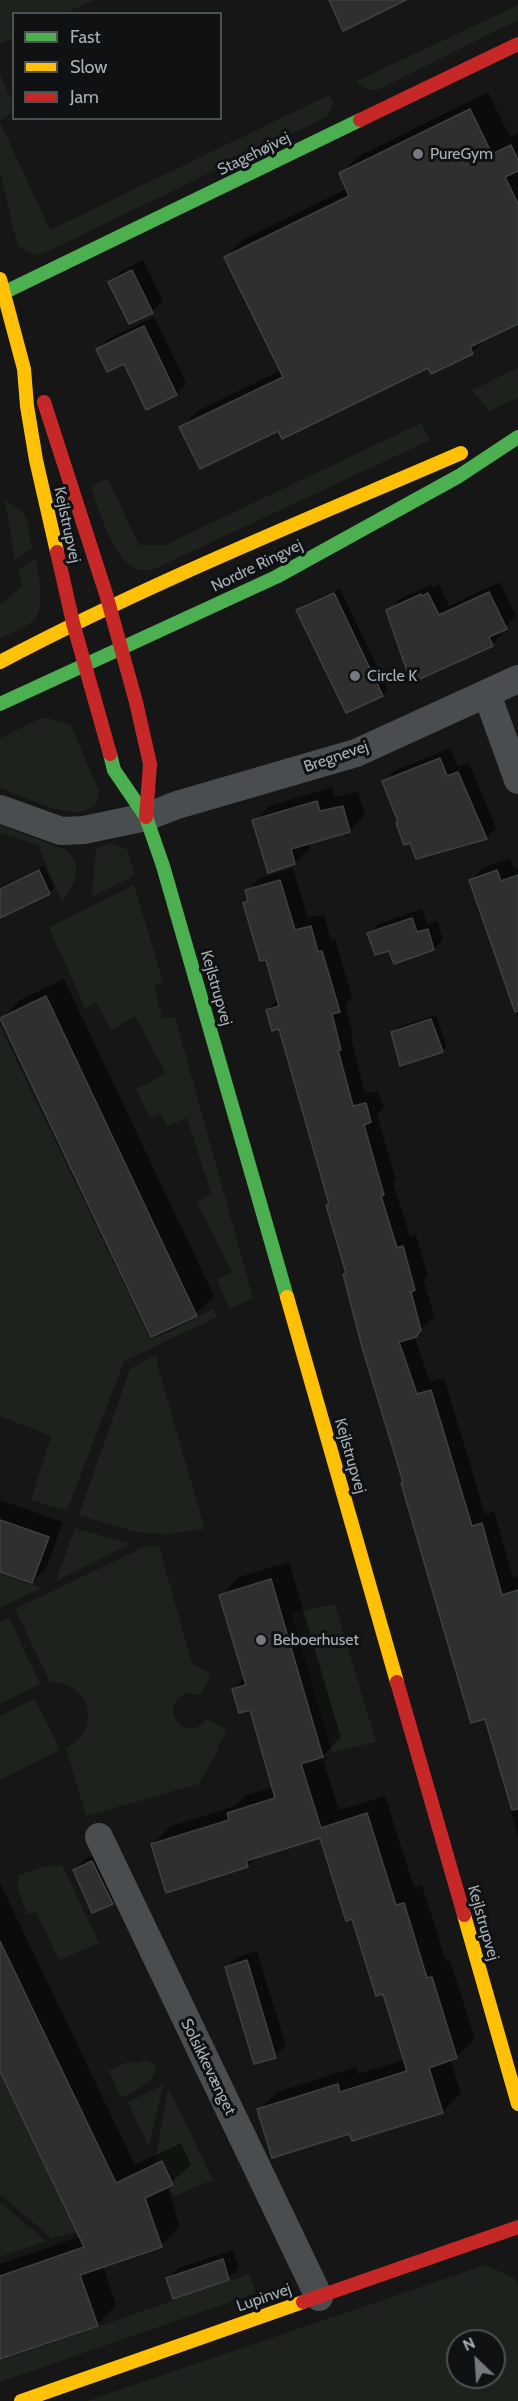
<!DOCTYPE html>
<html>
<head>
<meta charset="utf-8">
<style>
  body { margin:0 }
  #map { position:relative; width:518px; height:2401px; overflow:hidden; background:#161616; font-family:Cabin,sans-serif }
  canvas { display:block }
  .legend { position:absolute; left:12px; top:12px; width:210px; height:108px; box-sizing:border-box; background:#101112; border:2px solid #4c5154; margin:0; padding:8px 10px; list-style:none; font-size:18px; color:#a6b0b8 }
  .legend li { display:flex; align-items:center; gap:12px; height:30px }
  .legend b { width:30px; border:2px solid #4c5154 }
  .north { position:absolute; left:446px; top:2329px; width:60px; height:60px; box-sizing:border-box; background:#101112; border:2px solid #4c5154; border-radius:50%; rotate:335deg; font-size:16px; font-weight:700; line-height:24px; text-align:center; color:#a6b0b8 }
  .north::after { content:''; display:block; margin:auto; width:21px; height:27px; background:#747a7f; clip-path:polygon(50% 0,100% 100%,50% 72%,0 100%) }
</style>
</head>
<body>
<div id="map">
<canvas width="518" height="2401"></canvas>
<ul class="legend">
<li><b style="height:8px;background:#4caf50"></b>Fast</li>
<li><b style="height:8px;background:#ffc107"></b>Slow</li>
<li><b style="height:8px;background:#c62828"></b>Jam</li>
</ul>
<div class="north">N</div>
</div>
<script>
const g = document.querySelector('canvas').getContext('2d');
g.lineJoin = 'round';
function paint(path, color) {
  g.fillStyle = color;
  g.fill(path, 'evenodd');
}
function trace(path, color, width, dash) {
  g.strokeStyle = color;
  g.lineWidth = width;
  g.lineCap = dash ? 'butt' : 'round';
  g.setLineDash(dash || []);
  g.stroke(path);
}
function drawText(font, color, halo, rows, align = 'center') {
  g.font = font + ' Cabin,sans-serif';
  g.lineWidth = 6;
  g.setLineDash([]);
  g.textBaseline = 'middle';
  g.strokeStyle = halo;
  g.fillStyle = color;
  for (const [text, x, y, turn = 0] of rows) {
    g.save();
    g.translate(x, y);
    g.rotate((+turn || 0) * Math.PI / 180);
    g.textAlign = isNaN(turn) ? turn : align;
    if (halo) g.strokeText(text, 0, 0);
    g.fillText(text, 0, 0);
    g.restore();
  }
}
paint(new Path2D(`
  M0,0H94L65,13L14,14L13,38L0,44Z
  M518,5V20L379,89C368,92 364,89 357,81Z
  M0,75L13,103V112L0,120Z
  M329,95L333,103L328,116L40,255L26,251L19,246L13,228L0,171V122L50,230Z
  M518,368V398L489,411L472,390Z
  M421,423L430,440L152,570C146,570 139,571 133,567C111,554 99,510 91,487L107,478L139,545H165Z
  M5,501C31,513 27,522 32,548L15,560Z
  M36,558C38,574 46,608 34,620C26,628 10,633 0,638V605L22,586L18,570Z
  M48,718L71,725L99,792L95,806L78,813L51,808L0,788V738L39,719Z
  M0,825L66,850C84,866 75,885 62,902L38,845L0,833Z
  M110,843L127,849L135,875L92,897L96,849Z
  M134,885L163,982L154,985L162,1018L175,1017L253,1298L230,1309L217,1280L232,1272L197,1202L211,1193L187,1118L167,1126L160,1113L150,1118L136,1089L166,1074L135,1016L111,1030L96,1002L85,1008L49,927Z
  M0,1026L150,1339L170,1332L213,1309L217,1317L124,1361L67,1511L31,1500L51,1436L0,1416Z
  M156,1355L159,1371L205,1529L166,1534L136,1532L79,1515L130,1369Z
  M75,1528L130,1544L56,1581Z
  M146,1546L159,1547L192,1663L211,1674L200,1695L187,1693C155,1705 185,1747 207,1719L225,1729L226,1733L217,1749L218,1752L198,1784L86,1816L66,1748C104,1730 91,1682 50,1682L15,1609Z
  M0,1574L41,1588L0,1608Z
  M335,1604L376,1742L332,1752L291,1613Z
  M9,1618L40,1684L0,1704V1622Z
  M35,1699L60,1750L0,1780V1716Z
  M62,1865L99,1943L59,1960L36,1912L27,1914L17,1887L19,1875L42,1867Z
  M145,2060L153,2063L156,2069C152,2085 134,2091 121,2098L109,2071L130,2061L136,2063Z
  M0,2071L76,2233L52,2238L0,2195Z
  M163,2085L149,2147L128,2102Z
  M168,2088L213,2180L174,2196L170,2189L174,2185L161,2160L155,2162Z
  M0,2202L46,2241L0,2257Z
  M485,2265L516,2279L518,2286V2401H87ZM458,2341H494V2377H458Z
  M249,2274L256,2293L0,2382V2361Z`), '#1d231c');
paint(new Path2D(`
  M488,92L510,137L518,133V322L489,336L472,353L429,366L279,429L181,428L199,410L281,370L226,257L244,239L348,188L340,174L359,156Z
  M143,260L163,301L152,312L130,322L110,282L121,271Z
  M154,317L186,383L176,394L125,362L97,349L108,339Z
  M500,582L516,617L500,630L502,634L492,645L388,611L398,600L431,584L432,587L439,584L449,606Z
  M340,589L388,689L382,695L347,711L297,610L303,605Z
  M450,748L458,767L469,763L496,828L486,838L411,841L400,821L384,781L394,771Z
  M332,787L335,797L358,792L365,815L350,830L308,842L310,848L295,863L254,821L269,806Z
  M510,858L514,869L518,868V1018L471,880L484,867Z
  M44,866L54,888L49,893L0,916V887Z
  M293,868L308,918L324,914L331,940L335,939L352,997L345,1005L353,1035L351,1037L365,1094L378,1091L384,1108L377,1115L396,1180L393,1183L410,1236L416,1235L428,1276L424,1280L434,1316L414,1336L430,1382L444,1378L485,1514L494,1511L513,1578L518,1576V1837L511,1811L513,1809L486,1717L405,1481L330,1203L280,1027L268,1010L279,999L267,958L245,903L249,899L247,891L260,878Z
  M422,909L427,924L437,921L443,940L434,949H390L369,933L378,924Z
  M64,979L214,1296L196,1314L152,1335L2,1018L20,1000Z
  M436,1015L447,1046L442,1051L393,1032L398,1027Z
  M0,1500L63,1522L47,1567L32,1582L0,1571Z
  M289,1562L341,1738L322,1756L339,1810L385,1796L414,1887L422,1885L446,1961L450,1960L475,2039L457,2057L450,2059L461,2093L443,2112L353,2140L350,2132L259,2110L277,2092L356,2067L358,2074L405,2060L384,1992L321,1837L257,1857L247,1866L153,1844L171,1826L235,1806L246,1795L274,1787L251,1708L234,1689L245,1677L221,1595L239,1577Z
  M103,1851L122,1892L112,1902L74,1870L85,1859Z
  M0,1883L135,2165L181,2143L191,2165L167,2186L180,2226L161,2245L103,2266L116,2305L97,2325L0,2357V2264L81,2236L0,2066Z
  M257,1951L286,2046L275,2056L226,1967L237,1957Z
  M233,2250L239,2268L228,2278L167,2279L178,2268Z`), '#0007');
const building = new Path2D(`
  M329,0H406L343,31Z
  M470,109L492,154L511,145L518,160V171L505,177L518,204V324L470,347L473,354L431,374L428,368L282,439L278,431L200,469L179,427L283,377L224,257L349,196L339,173Z
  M132,270L153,313L129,324L108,282Z
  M144,326L177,395L146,410L124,364L107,372L96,349Z
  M489,592L507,629L489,637L493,646L411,683L386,610L421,594L422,596L428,593L439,615Z
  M334,593L383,696L346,713L296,610Z
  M440,758L447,776L458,772L487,839L416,859L410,843L404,845L396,823L398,822L382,781Z
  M317,801L320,811L343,806L350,832L291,849L295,864L268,873L252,820Z
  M39,870L50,894L0,918V889Z
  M497,870L501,881L518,875V1011L515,1012L469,880Z
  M280,880L295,930L311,926L318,952L322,951L340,1012L332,1014L341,1050H338L353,1106L366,1103L371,1122L364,1125L384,1195L381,1196L397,1248L403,1246L415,1290L411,1292L421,1330L416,1337L399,1342L417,1394L431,1390L472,1526L482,1523L502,1595L518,1590V1809L512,1810L485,1719L471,1723L401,1483L403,1482L362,1347L343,1274L346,1273L326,1205L329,1204L279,1029L272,1031L266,1010L279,1006L266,960L260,961L243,903L248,901L245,890Z
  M412,918L417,932L428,929L434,950L394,964L389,951L375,955L367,933Z
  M46,996L197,1316L151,1337L0,1018Z
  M431,1019L443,1052L400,1066L391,1032Z
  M0,1520L49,1537L32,1583L0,1572Z
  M271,1579L323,1757L301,1764L321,1828L367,1813L396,1905L404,1903L427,1978L432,1977L457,2058L429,2068L443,2113L352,2141L349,2134L272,2158L257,2109L338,2084L340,2092L407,2071L383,1994L376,1996L352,1919L346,1921L320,1838L246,1861L248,1867L166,1893L151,1844L229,1820L227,1813L275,1798L250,1710L239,1713L232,1689L246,1685L219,1595Z
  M92,1861L113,1904L92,1913L73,1870Z
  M0,1941L116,2183L162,2161L173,2185L145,2198L162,2247L80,2275L98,2326L0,2359V2276L84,2247L0,2071Z
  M247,1960L276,2058L254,2064L225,1967Z
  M223,2259L229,2280L173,2299L166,2278Z`);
paint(building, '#2f2f30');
trace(building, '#3e4142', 1.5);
trace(new Path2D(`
  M487,694L518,780
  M0,809L61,831L84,830L146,817L177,805L356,753L518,679
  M99,1837L319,2297`), '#4a4d4f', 28);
trace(new Path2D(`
  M3,293L360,120
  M0,704L276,577L459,476L518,437
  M110,754L114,770L146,817L163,866L287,1297`), '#4caf50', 14);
trace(new Path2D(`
  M0,279L24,369L27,406L36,460L57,552
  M0,662C149,583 306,520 461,453
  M287,1297L397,1682
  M464,1915L518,2104
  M21,2401L303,2302`), '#ffc107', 14);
trace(new Path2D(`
  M360,120L518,44
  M44,402L106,594L136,702L150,764L146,817
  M57,552L73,623L110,754
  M397,1682L464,1915
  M303,2302L518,2227`), '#c62828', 14);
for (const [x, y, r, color] of [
  [418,154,6,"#747a7f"],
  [355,676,6,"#747a7f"],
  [261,1640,6,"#747a7f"]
]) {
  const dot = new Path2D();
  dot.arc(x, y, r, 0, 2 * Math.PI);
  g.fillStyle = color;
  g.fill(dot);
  trace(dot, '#101112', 2);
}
drawText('16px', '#a6b0b8', '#101112', [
  ["Stagehøjvej",254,154,-26],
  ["Kejlstrupvej",67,525,78],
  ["Nordre Ringvej",257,566,-26],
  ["Bregnevej",336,757,-19],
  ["Kejlstrupvej",216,988,74],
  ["Kejlstrupvej",350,1456,74],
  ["Kejlstrupvej",483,1923,74],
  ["Solsikkevænget",208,2067,64],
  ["Lupinvej",264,2298,-19]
]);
drawText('16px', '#a6b0b8', '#101112', [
  ["PureGym",430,154],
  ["Circle K",367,676],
  ["Beboerhuset",273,1640]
], 'left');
</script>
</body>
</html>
